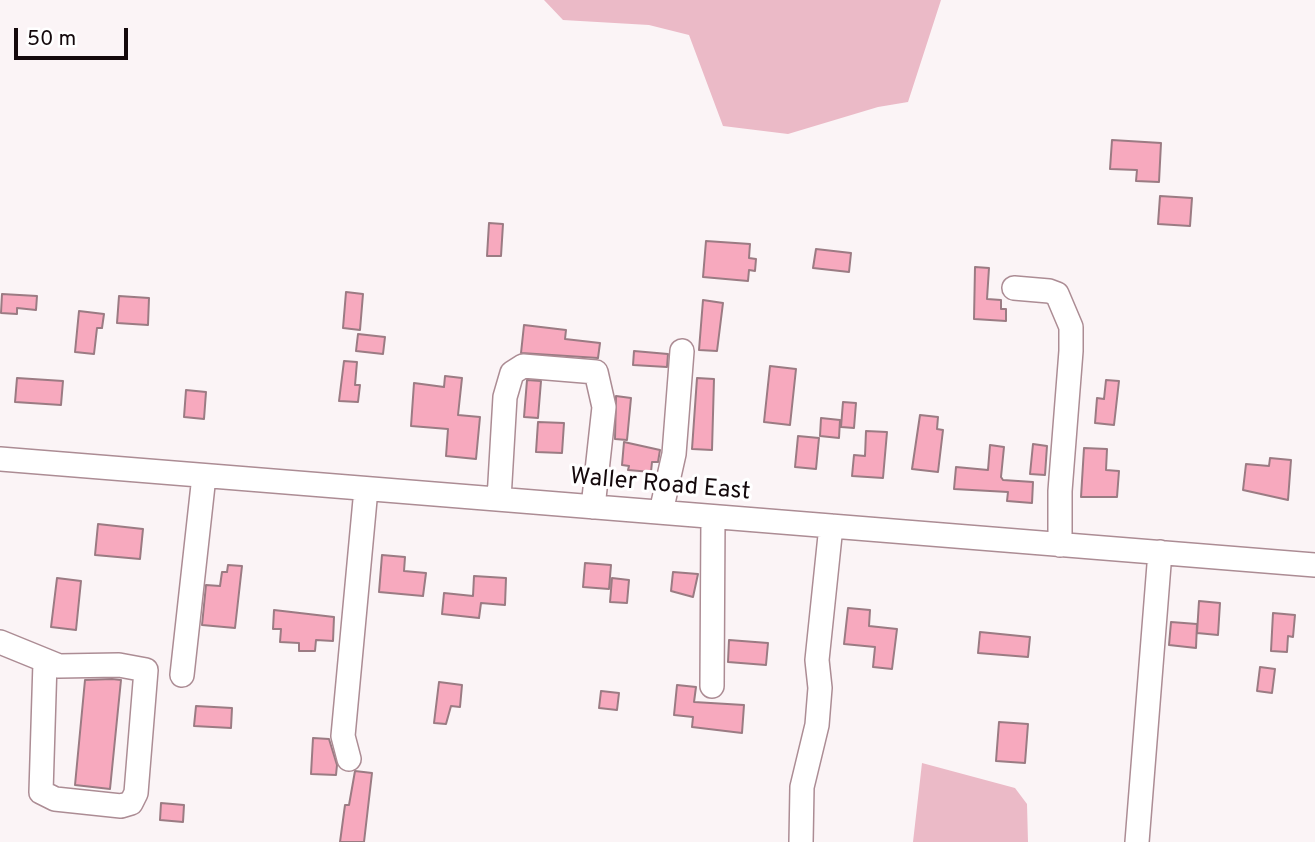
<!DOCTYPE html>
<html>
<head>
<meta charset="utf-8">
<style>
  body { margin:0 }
  #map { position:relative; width:1315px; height:842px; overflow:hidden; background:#fbf4f6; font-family:Overpass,sans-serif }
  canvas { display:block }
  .scale { position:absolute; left:14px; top:28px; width:114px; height:32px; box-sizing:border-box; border:4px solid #14090c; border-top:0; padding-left:9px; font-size:21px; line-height:24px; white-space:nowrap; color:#14090c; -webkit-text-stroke:5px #fff; paint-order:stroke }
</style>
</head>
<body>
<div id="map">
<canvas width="1315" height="842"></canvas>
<div class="scale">50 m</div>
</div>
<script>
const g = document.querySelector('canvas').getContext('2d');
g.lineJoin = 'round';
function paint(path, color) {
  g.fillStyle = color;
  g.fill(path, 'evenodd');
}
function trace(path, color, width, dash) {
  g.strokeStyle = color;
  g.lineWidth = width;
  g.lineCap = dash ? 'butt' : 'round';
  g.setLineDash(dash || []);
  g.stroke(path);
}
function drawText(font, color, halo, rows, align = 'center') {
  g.font = font + ' Overpass,sans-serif';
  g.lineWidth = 6;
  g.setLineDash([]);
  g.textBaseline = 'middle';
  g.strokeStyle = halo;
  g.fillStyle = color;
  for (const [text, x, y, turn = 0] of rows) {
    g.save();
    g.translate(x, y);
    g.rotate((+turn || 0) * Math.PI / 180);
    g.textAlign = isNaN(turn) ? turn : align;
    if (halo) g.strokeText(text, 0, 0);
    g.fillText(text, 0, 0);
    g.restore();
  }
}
paint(new Path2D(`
  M544,0H941L908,102L878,107L788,134L723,126L689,35L649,25L563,20Z
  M922,763L1015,788L1027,804L1028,842H913Z`), '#ebbac7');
const building = new Path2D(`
  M1112,140L1161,143L1159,182L1136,181L1137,170L1110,169Z
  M1160,196L1192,198L1190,226L1158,224Z
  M489,223L503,224L501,256H487Z
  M706,241L750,244L749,258L756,259L755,271L749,270L748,281L703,277Z
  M816,249L851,253L849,272L813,268Z
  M975,267L989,268L987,299L1001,300V309H1006V321L974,319Z
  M346,292L363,294L360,330L343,328Z
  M2,294L37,296L36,310L17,308V314L1,313Z
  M119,296L149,298L148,325L117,323Z
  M703,300L723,303L717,351L699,350Z
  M79,311L104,314L102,328H97L94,354L75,352Z
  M524,325L566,330L565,339L600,343L598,358L521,353Z
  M358,334L385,337L383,354L356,351Z
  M634,351L668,354L667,367L633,365Z
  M344,361L357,362L355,385H360L358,402L339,401Z
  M770,366L796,369L790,425L764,422Z
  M445,376L462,378L458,415L480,417L476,459L446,456L448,429L411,426L414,383L444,387Z
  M17,378L63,381L61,405L15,402Z
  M697,378L714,379L712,450L692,449Z
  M527,380L541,381L538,418L524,417Z
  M1106,380L1119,381L1114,425L1095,423L1097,398L1104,399Z
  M186,390L206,392L204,419L184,417Z
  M616,396L631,398L627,440L615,439Z
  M843,402L856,403L854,428L841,427Z
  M920,415L938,417L937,429L943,430L938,472L912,469Z
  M821,418L840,420L839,438L820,436Z
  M538,422L564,423L562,453L536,452Z
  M866,431L887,432L883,478L852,476L854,455L865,456Z
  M798,436L819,438L816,469L795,467Z
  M624,442L660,450L658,462H652L651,472L628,470L629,466L622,465Z
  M1033,444L1047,446L1045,475L1030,474Z
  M990,445L1004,447L1001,477L1003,480L1033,482L1032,503L1007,501L1008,492L954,489L956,467L988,470Z
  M1084,448L1107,449L1106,470L1119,471L1117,497H1081Z
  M1270,458L1291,460L1288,500L1243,490L1246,464L1269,466Z
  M98,524L143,529L140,559L95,555Z
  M382,555L405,557L404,571L426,573L423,596L379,592Z
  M585,563L611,565L609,589L583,587Z
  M228,565L242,566L235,628L202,625L206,585L220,586L222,572H227Z
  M673,572L698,574L693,597L671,591Z
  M474,576L506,578L505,605L481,603L479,618L442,614L444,593L473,596Z
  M57,578L81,581L76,630L51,627Z
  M612,578L629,580L627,603L610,602Z
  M1199,601L1220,603L1218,635L1197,633Z
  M848,608L870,610L869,626L897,629L892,669L873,667L875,647L844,644Z
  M274,610L334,617L333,641L316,640L315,651H299V643L280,642L281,629H273Z
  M1273,613L1295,615L1293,637L1288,636L1287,652L1271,651Z
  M1171,622L1197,624L1196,648L1169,645Z
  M980,632L1030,637L1028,657L978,653Z
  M729,640L768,643L766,665L728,662Z
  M1260,667L1275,669L1272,693L1257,691Z
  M112,679L121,680L110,789L75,785L85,680Z
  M439,682L462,685L460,707L451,706L446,724L434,723Z
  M677,685L696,687L694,702L744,705L742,733L692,727L693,717L674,715Z
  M601,691L619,693L617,710L599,708Z
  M196,706L232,708L231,728L194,726Z
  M999,722L1028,724L1025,763L996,761Z
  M313,738L329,739L337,765L336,775L311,774Z
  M355,771L372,773L364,842H340L345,805H349Z
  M161,803L184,805L183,822L160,820Z`);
paint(building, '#f7a9be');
trace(building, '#9b7b83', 2);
const minor = new Path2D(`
  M1014,288L1049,291L1057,294L1071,327V351L1060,491V545
  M0,459L1315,565
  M499,499L505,397L512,373L523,366L596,372L604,407L593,507
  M661,512L674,454L682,351
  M0,642L59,666L119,665L146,670L136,793L131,803L121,806L55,799L41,792L45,662
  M182,675L204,476
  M712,686L713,517
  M349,759L343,736L366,489
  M801,842L802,787L817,725L820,688L817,660L831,526
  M1137,842L1160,552`);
trace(minor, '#ac8c94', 26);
trace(minor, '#fff', 23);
drawText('24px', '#14090c', '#fff', [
  ["Waller Road East",660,486,5]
]);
</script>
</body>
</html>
